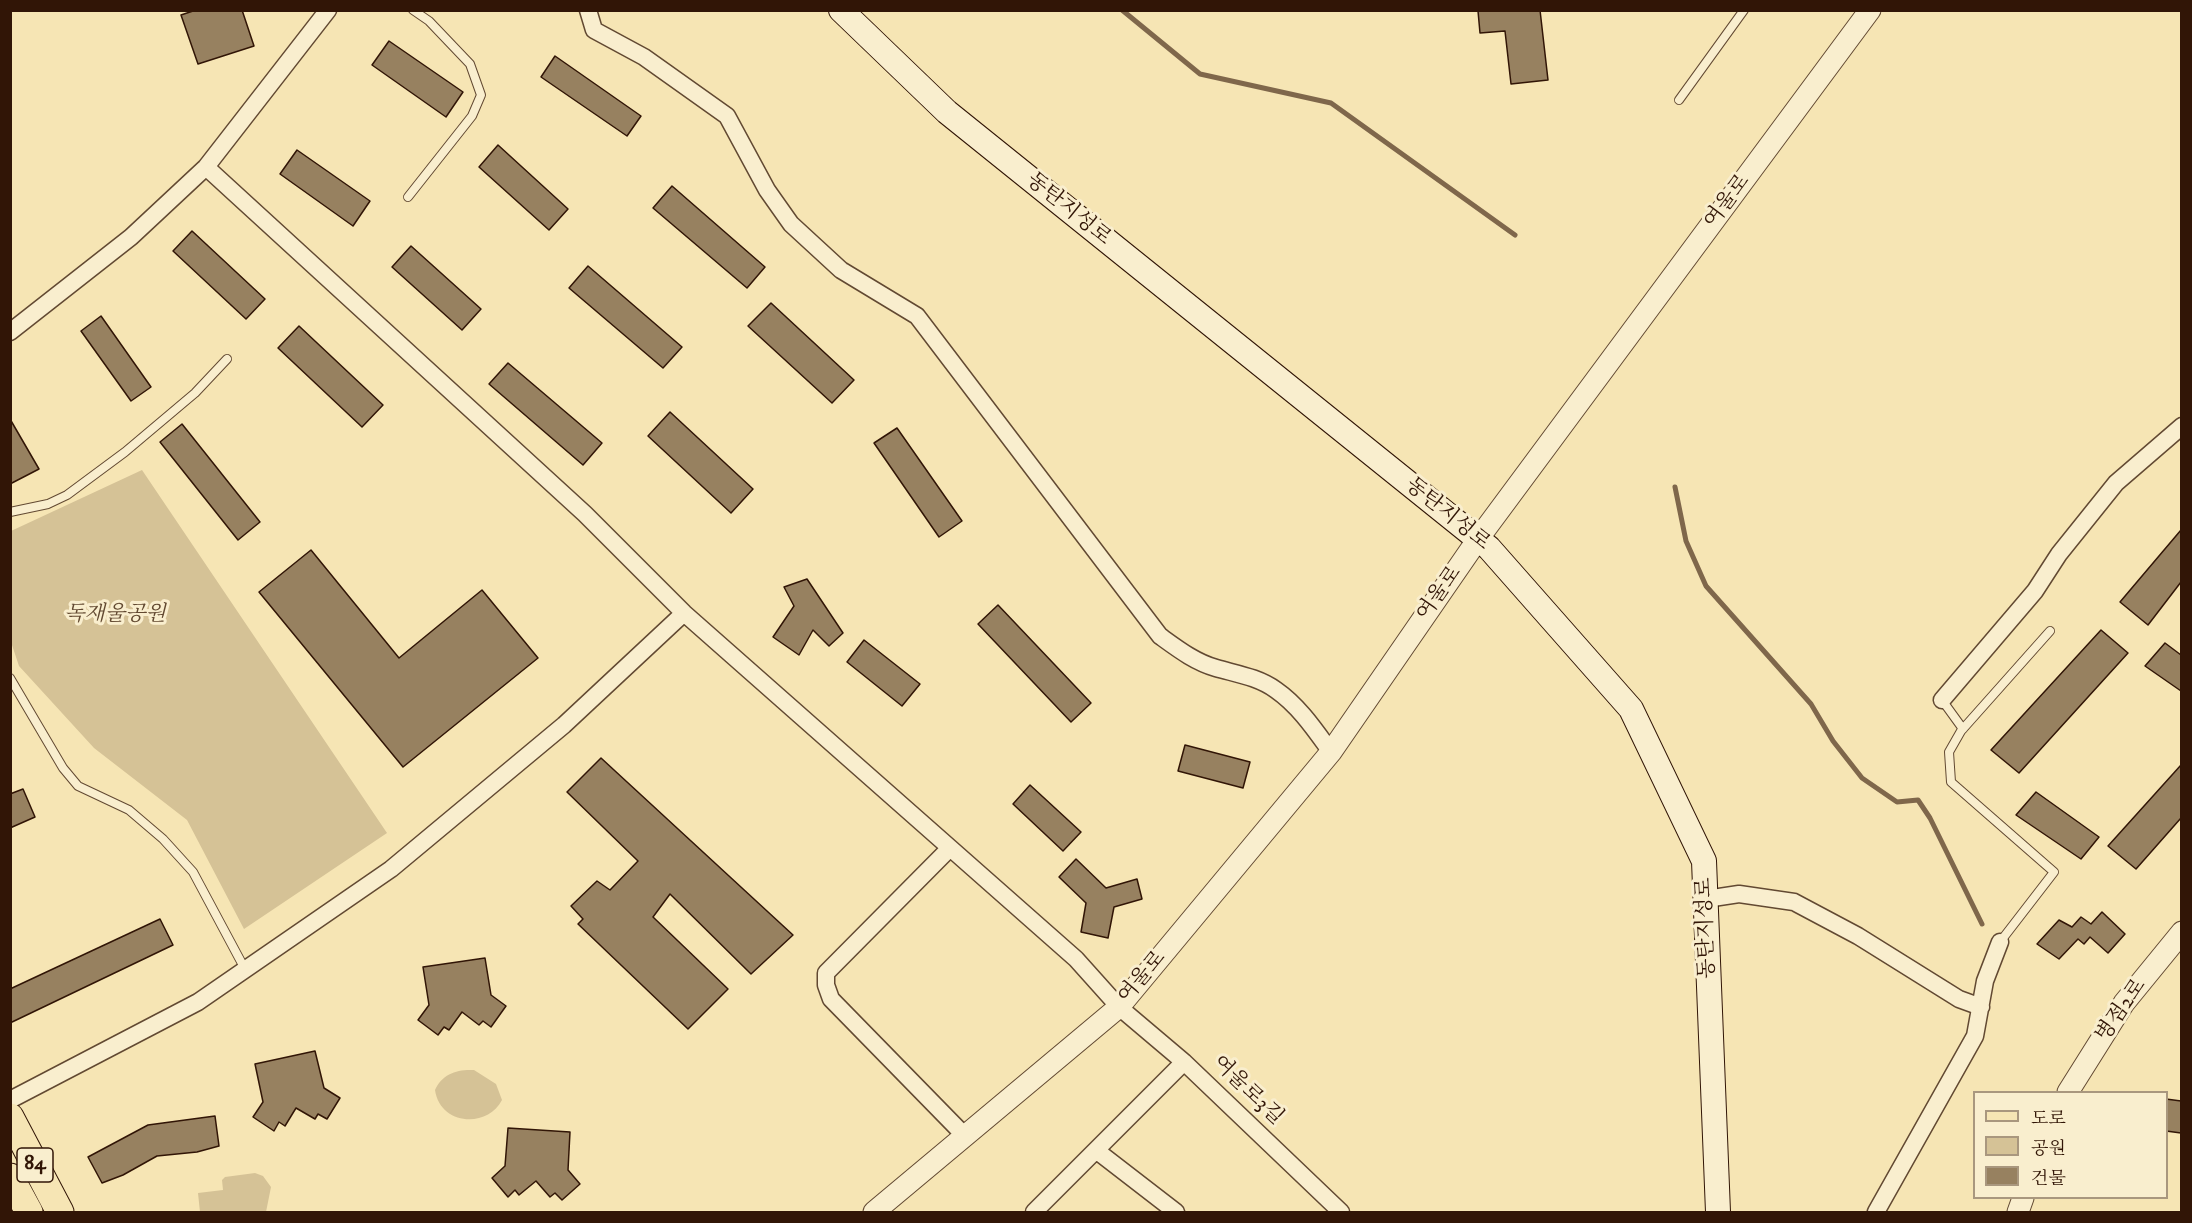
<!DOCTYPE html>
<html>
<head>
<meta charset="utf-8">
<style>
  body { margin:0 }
  #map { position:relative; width:2192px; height:1223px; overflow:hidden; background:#f6e5b4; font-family:"IM FELL DW Pica","Noto Serif KR",serif }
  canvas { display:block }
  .frame { position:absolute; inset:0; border:12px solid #311506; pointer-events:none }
  .legend { position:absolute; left:1973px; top:1091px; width:195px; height:108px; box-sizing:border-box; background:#f9eece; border:2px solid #a9977e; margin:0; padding:8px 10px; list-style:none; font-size:18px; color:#311506 }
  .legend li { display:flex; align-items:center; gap:12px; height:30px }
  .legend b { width:30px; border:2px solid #a9977e }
</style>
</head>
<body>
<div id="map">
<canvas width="2192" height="1223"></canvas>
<div class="frame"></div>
<ul class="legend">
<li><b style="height:8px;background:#f6e5b4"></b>도로</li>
<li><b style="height:16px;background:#d5c296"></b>공원</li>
<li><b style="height:16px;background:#978160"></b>건물</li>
</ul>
</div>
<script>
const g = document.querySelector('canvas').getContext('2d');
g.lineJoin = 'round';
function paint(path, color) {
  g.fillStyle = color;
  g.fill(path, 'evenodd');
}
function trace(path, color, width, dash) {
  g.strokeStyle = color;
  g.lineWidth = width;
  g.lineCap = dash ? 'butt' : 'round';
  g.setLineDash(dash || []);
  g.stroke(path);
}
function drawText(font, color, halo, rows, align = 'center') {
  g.font = font + ' "IM FELL DW Pica","Noto Serif KR",serif';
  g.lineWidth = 6;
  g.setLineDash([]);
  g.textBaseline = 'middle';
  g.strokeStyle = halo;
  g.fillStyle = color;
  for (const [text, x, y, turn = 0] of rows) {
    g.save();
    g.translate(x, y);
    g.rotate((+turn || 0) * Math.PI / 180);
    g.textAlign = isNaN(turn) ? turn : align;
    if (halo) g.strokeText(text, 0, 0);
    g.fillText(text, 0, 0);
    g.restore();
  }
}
paint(new Path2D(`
  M142,470L387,833L244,929L187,820L94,748L19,666L11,642V531Z
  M474,1070L496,1084L502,1100C487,1129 440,1125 435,1090C442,1074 457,1069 474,1070Z
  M255,1173L263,1176L271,1187L266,1212H200L198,1193L223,1190L222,1180L225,1177Z`), '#d5c296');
trace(new Path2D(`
  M1122,10L1200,74L1331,103L1515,235
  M1675,487L1686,541L1706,586L1811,704L1833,741L1862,778L1897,802L1918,800L1930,818L1982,924`), '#7f674b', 5);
const building = new Path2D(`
  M196,10H242L254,46L198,64L181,15Z
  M1540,10L1548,80L1511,84L1505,31L1480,33L1478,11Z
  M389,41L463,92L446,117L372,65Z
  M555,56L641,116L627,136L541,77Z
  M498,145L568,209L549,230L479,167Z
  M297,150L370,201L353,226L280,174Z
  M672,186L765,267L747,288L653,208Z
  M192,231L265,299L246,319L173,251Z
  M411,246L481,309L462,330L392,267Z
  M588,266L682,347L663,368L569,288Z
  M771,303L854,380L832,403L748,326Z
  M101,316L151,387L131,401L81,331Z
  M299,326L383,405L362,427L278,348Z
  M508,363L602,443L583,465L489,384Z
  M670,412L753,489L731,513L648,436Z
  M10,419L39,469L10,484Z
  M182,424L260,522L238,540L160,442Z
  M897,428L962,521L939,537L874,443Z
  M2181,530V582L2148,625L2120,602Z
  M311,550L399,658L482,590L538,658L403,767L259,592Z
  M807,579L843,633L829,646L813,630L799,655L773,637L794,606L784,587Z
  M998,605L1091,703L1071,722L978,624Z
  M2101,630L2128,653L2019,773L1991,750Z
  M864,640L920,684L902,706L847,662Z
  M2165,643L2181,655V691L2145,666Z
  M1185,745L1250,762L1243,788L1178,771Z
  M601,758L793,935L751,974L670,894L653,917L728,989L688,1029L578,924L583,919L571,906L597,881L610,890L638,861L567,792Z
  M2181,765V818L2136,869L2108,846Z
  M1030,785L1081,832L1063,851L1013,804Z
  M23,789L35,817L10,828V794Z
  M2036,792L2099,837L2081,859L2016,815Z
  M1076,859L1106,888L1137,879L1142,899L1114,907L1108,938L1081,932L1086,903L1059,877Z
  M2102,912L2125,934L2108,953L2090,937L2084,944L2078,939L2059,959L2037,944L2059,920L2072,927L2081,917L2091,924Z
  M160,919L173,945L10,1023V989Z
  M485,958L491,995L506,1006L491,1027L483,1021L479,1025L462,1012L449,1030L444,1027L438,1035L418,1020L429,1005L423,967Z
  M315,1051L324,1088L340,1098L327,1119L318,1114L315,1119L296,1108L285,1126L279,1122L274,1131L253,1117L263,1102L255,1064Z
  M2166,1099L2181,1101V1133L2166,1131Z
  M215,1116L219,1146L197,1152L157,1156L123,1175L102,1183L88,1157L148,1125Z
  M508,1128L570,1132L568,1170L580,1184L562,1200L555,1193L550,1197L536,1181L519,1195L515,1190L508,1197L492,1178L505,1166Z`);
paint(building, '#978160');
trace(building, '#311506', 1.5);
const service = new Path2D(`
  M1679,100L1744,10
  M408,197L472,116L481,95L470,64L429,21L413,10
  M10,512L48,504L67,495L125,452L195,393L227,359
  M10,678L63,768L78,786L129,810L163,839L193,872L246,971
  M1942,700L1963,729
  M2000,942L2054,872L1951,782L1949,752L1961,731L2050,631`);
const minor = new Path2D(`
  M588,10L594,30L644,57L727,116L767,190L791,224L841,270L917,316L1160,636C1178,649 1195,662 1216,668C1237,674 1258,677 1276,690C1299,706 1315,730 1331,752
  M206,167L585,514L684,613L1076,959L1119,1007L1184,1062L1341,1212
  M10,332L131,237L206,167L328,10
  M1942,700L2035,591L2059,554L2116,483L2182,426
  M949,849L826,973V985L831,999L965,1136
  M1706,899L1739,894L1794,902L1858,936L1959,999L1981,1007
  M10,1100L198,1002L391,869L564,725L684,613
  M1097,1151L1176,1212
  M1034,1212L1184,1062
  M1876,1212L1975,1036L1985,981L2000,942`);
const tertiary = new Path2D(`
  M2068,1092L2124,1003L2182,932
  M874,1212L1119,1007L1331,752L1478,539L1870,10
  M2018,1212L2023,1198`);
const secondary = new Path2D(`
  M841,10L947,112L1489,548L1631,709L1704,861L1718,1212`);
const primary = new Path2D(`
  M10,1117L60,1212
  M10,1177L29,1212`);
trace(service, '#624932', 10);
trace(minor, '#624932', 19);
trace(tertiary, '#624932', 23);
trace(secondary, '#311506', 26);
trace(primary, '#311506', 29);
trace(service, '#f9eece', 8);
trace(minor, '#f9eece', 16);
trace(tertiary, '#f9eece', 21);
trace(secondary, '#f9eece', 24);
trace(primary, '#f6e5b4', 27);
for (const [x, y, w] of [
  [35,1165,36]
]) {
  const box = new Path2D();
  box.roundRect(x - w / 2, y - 17, w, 34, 4.5);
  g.fillStyle = '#f9eece';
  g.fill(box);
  trace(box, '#311506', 1.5);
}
drawText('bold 20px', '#311506', null, [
  ["84",35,1165]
]);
drawText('21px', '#311506', '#f9eece', [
  ["여울로",1728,202,-53],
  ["동탄지성로",1068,210,39],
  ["동탄지성로",1447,515,39],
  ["여울로",1440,594,-55],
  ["동탄지성로",1707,928,-92],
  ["여울로",1143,978,-50],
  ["병점2로",2122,1011,-55],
  ["여울로3길",1247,1091,44]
]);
drawText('italic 21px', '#624931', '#f9eece', [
  ["독재울공원",115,616]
]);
</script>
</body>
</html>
